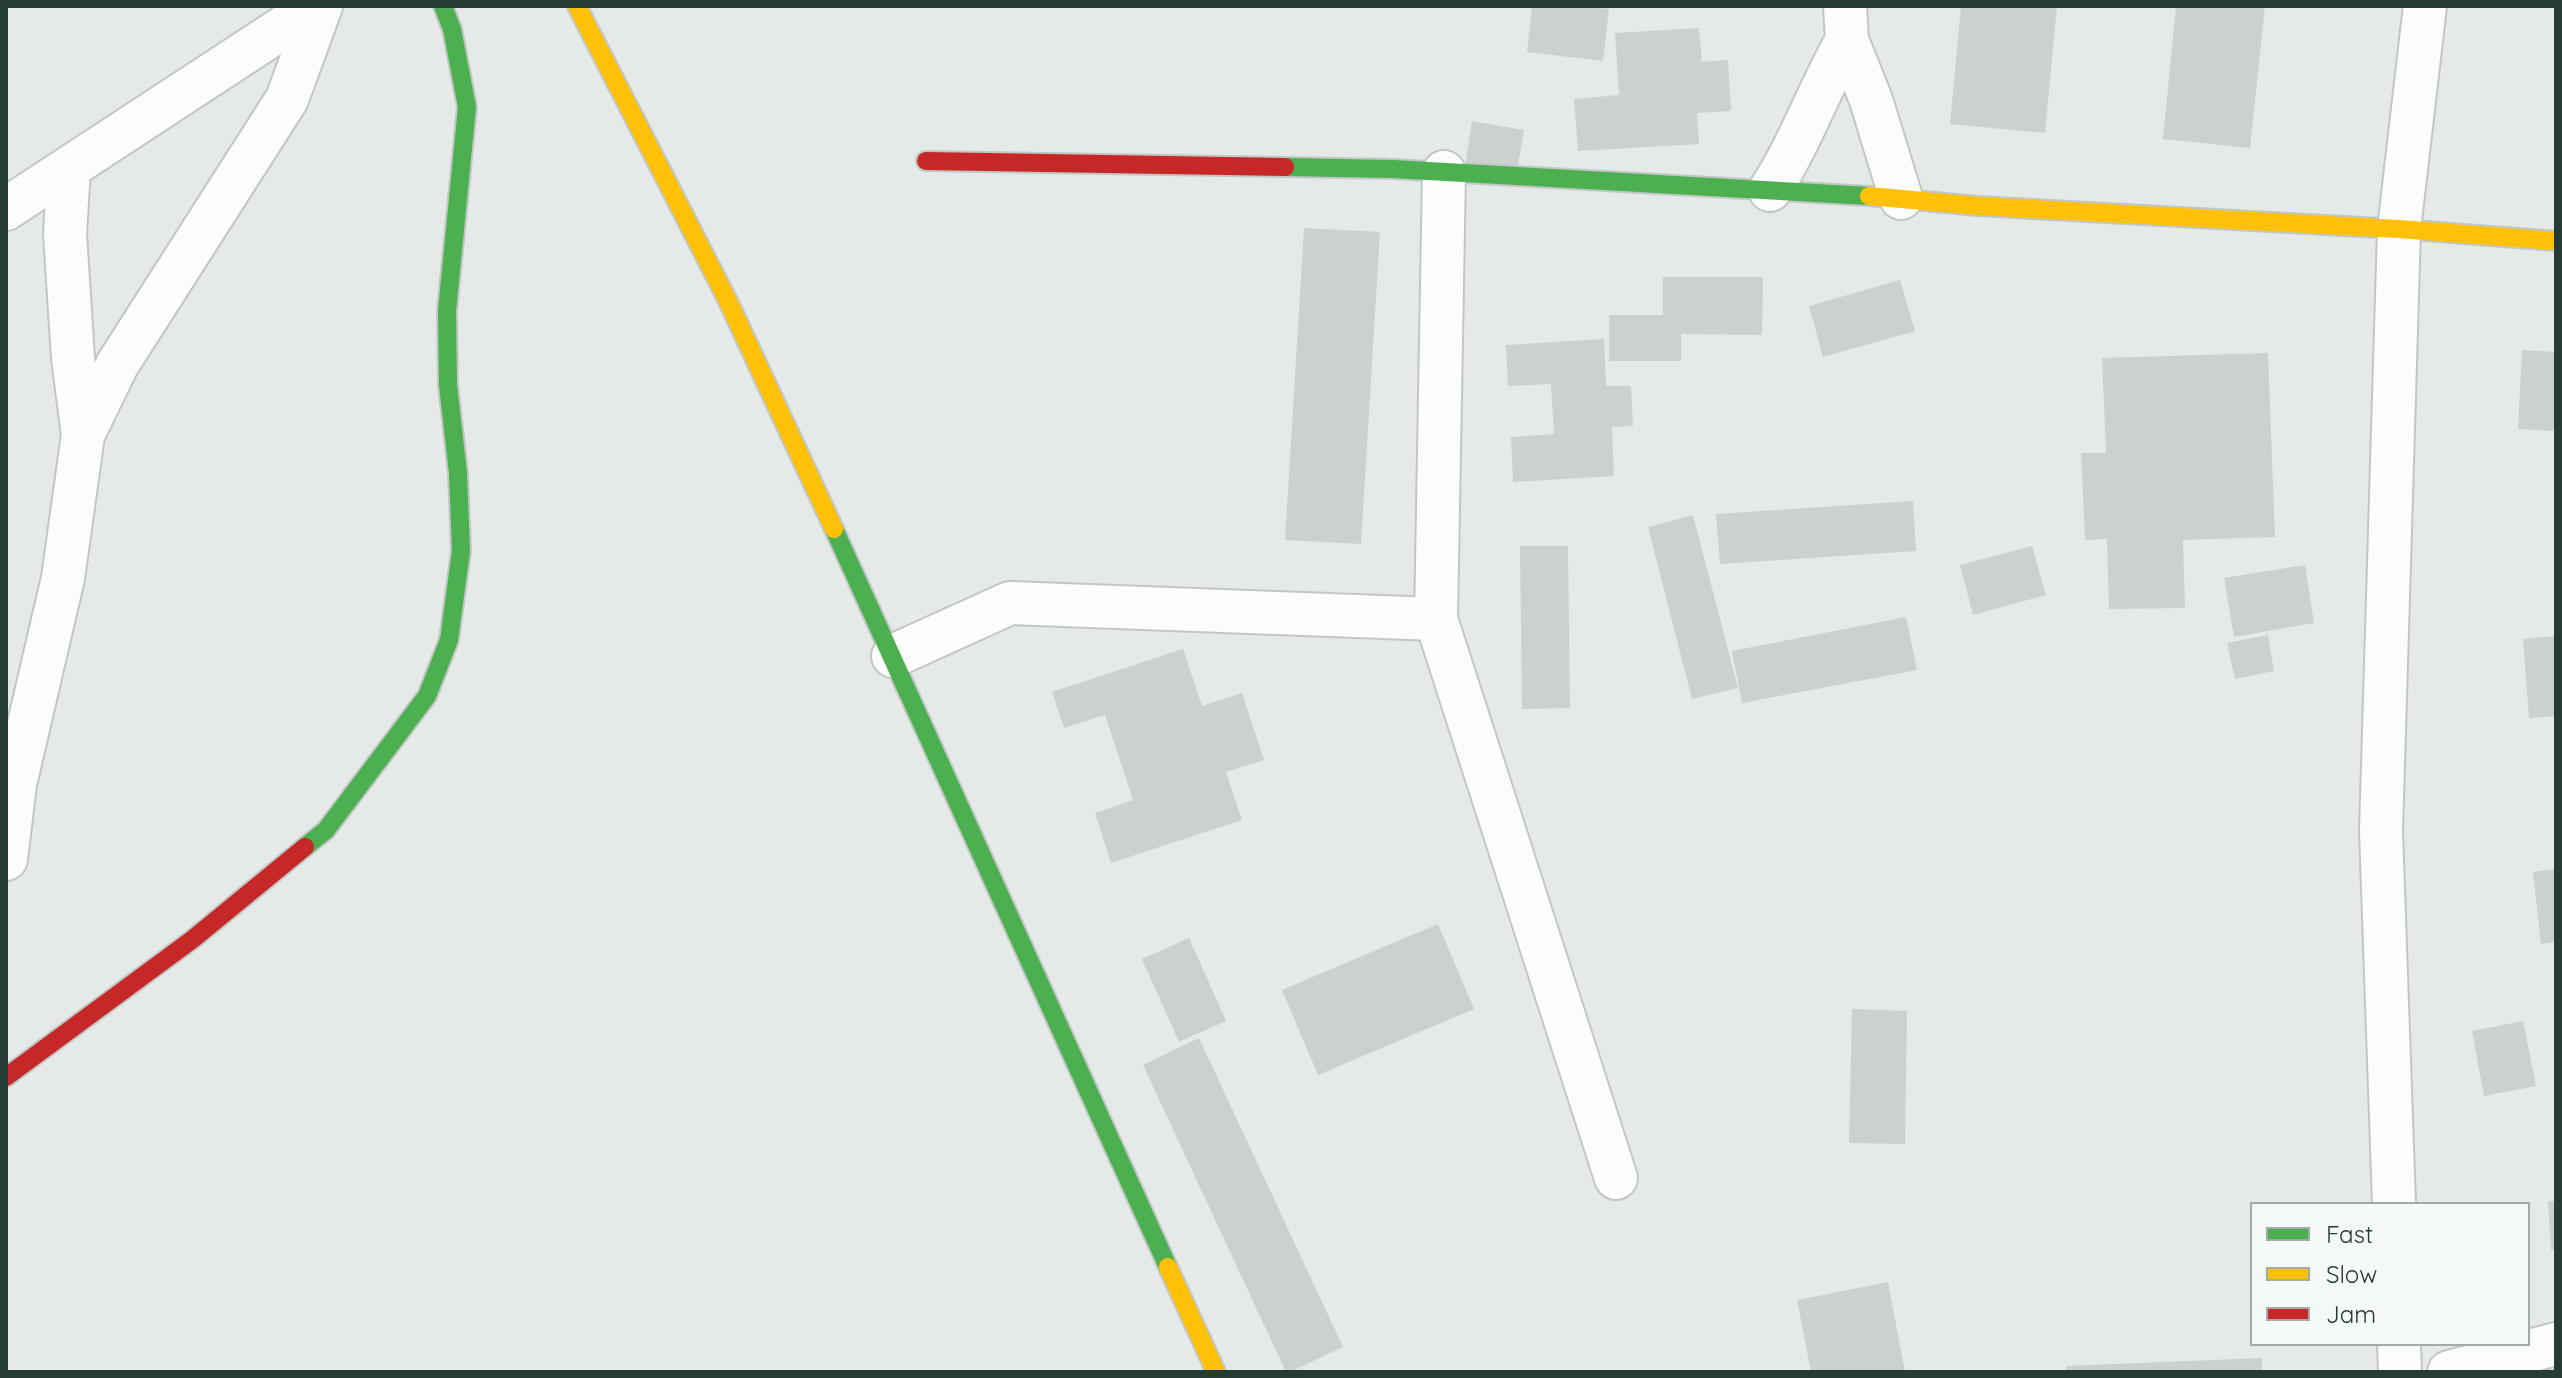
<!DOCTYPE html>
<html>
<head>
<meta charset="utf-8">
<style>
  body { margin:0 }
  #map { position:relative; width:2562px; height:1378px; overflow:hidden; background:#e5eae8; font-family:Quicksand,sans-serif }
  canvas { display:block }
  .frame { position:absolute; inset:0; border:8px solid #253b35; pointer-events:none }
  .legend { position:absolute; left:2250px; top:1202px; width:280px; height:144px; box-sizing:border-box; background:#f4f8f6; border:2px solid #a1aca9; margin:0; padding:10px 14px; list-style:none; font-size:24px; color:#253b35 }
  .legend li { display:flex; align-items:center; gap:16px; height:40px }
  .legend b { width:40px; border:2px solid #a1aca9 }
</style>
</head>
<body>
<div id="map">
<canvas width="2562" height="1378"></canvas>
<div class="frame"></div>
<ul class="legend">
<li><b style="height:10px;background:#4caf50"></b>Fast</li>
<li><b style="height:10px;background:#ffc107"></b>Slow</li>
<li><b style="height:10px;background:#c62828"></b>Jam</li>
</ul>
</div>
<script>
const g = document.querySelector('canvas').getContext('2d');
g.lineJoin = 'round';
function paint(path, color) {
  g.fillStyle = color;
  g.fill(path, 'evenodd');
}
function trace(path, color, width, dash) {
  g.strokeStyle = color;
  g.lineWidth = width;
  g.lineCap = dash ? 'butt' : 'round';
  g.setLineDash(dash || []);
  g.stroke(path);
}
paint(new Path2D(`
  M1532,6H1582L1609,9L1603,61L1527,52Z
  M1961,6H2057L2045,133L1950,124Z
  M2176,6H2265L2250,148L2163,139Z
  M1699,28L1702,62L1728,60L1731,111L1697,113L1699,144L1578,151L1574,99L1619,95L1615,33Z
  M1472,121L1524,130L1516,177L1465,167Z
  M1304,228L1380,232L1361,544L1285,540Z
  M1663,277H1763L1762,335L1681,334V361H1609V315H1663Z
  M1900,280L1915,331L1823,357L1809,306Z
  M1604,339L1606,386H1631L1633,426L1612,427L1614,476L1513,482L1511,437L1554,434L1551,384L1508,386L1506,345Z
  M2522,350L2556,352V431L2518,429Z
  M2268,353L2275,537L2183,540L2185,608L2109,609L2107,539L2085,540L2081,453H2106L2102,358Z
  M1913,501L1916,551L1720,564L1716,514Z
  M1693,515L1738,688L1692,699L1648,527Z
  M1520,546H1568L1570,708L1522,709Z
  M2032,546L2046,595L1973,615L1960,565Z
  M2305,565L2314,623L2234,637L2224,578Z
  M1906,617L1917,670L1742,703L1732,651Z
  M2268,635L2274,671L2235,679L2227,643Z
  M2556,636V716L2529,718L2523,639Z
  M1183,649L1202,706L1242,693L1264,760L1226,772L1242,820L1111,863L1095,813L1133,800L1105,715L1064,728L1052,692Z
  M2556,869V942L2541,944L2533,872Z
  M1438,924L1474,1009L1318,1075L1282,990Z
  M1189,938L1226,1021L1179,1042L1142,959Z
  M1852,1009L1907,1011L1905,1144L1849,1143Z
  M2523,1021L2536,1086L2484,1096L2472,1031Z
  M1199,1038L1343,1347L1290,1372H1286L1143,1065Z
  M2548,1201H2556V1250H2551Z
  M1888,1282L1905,1372H1811L1797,1300Z
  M2262,1358V1372H2066V1366Z`), '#ccd1cf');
const street = new Path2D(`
  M1845,6L1847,40L1871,100L1901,198
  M69,168L65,234L73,358L83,435
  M1444,172L1436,619L1616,1178
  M1770,190C1801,142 1819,89 1847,40
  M6,209L316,6
  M893,656L1010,603L1436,619
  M6,859L15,784L63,578L83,435L117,365L287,99L321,6
  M2394,1204L2381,831L2399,229L2425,6
  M2399,1344L2400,1372
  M2449,1372L2556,1344`);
const fast = new Path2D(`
  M1285,167L1393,169L1869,196
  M834,529L1168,1267
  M305,847L326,830L427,696L449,640L461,551L458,473L448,385L447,311L467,107L452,29L443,6`);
const slow = new Path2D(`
  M577,6L728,301L834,529
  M1869,196L1978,206L2399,229L2556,241
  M1168,1267L1216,1372`);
const jam = new Path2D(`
  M926,161L1285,167
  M6,1077L193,939L305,847`);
trace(street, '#c2c7c5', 46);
trace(fast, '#c1c7c5', 22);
trace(slow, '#c1c7c5', 22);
trace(jam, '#c1c7c5', 22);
trace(street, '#fbfcfc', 42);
trace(fast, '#4caf50', 18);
trace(slow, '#ffc107', 18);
trace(jam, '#c62828', 18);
</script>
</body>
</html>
